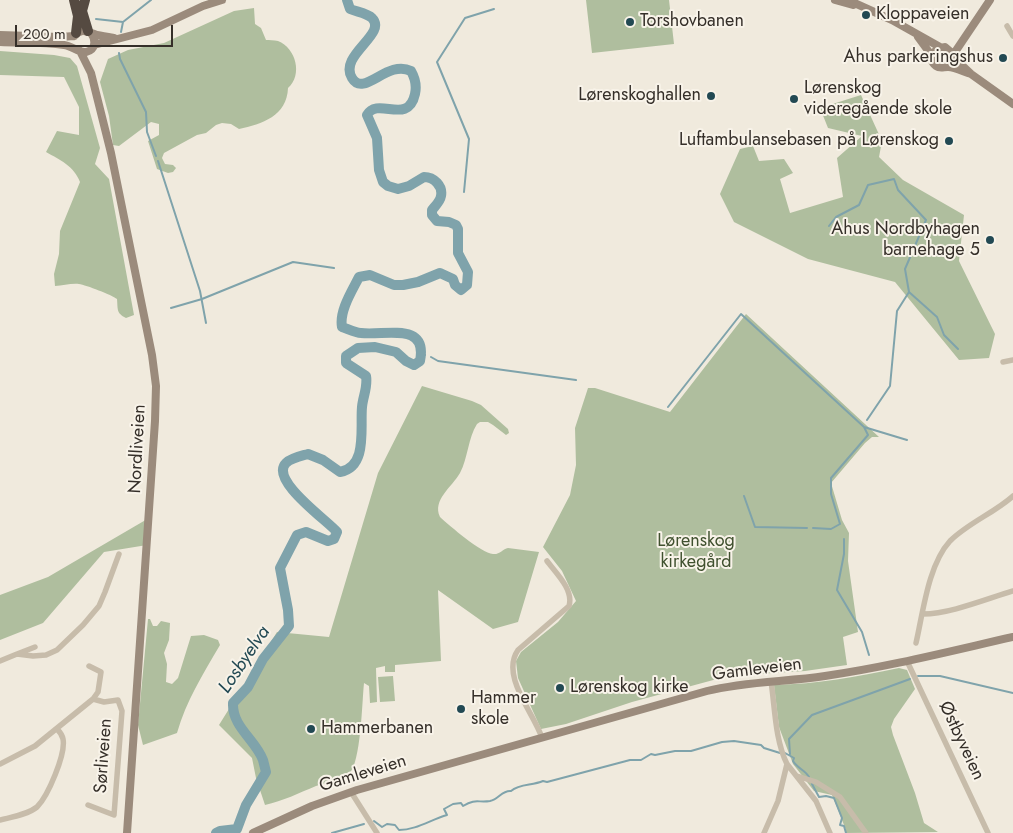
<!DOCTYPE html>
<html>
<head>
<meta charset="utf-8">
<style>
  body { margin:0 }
  #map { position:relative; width:1013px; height:833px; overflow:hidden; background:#f0eadd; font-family:Jost,sans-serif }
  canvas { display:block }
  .scale { position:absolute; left:15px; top:25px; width:158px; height:22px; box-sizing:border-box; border:2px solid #352f29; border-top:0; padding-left:6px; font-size:15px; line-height:18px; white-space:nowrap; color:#352f29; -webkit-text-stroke:4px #f8f3e9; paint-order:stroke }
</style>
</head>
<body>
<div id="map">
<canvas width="1013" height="833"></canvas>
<div class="scale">200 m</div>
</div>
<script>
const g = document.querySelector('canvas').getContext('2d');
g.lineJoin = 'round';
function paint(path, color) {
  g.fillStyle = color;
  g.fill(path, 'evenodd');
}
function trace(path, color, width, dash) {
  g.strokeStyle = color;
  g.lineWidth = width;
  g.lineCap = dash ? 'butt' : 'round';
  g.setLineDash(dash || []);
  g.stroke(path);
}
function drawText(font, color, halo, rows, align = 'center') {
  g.font = font + ' Jost,sans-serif';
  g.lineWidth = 4;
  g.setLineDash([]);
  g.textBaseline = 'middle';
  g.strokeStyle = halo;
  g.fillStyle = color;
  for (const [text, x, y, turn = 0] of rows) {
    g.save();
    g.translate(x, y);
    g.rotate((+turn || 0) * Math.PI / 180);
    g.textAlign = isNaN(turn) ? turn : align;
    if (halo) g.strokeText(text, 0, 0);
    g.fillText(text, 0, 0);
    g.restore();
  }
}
paint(new Path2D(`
  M586,0H669L674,44L592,53Z
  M254,8L255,24L261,28L266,40C269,40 274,40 278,41C296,48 303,75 288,88C287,116 262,124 239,129L231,124L222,123L216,125L206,133L197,135L164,153L162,158L165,164L173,165L176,168L173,172L168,173L157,169L148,141L159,135V124L151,122L119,146L113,145L109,116L100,82L108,59L128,50L164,43L234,11Z
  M0,51L54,55L70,58L77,66L100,148L95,164L109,179L134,315L126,318C116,313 118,309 117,299C112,295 86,285 79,284C71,283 63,286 55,286L54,274L59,254L60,231L80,182C74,166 60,160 46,152L57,131L79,135V107L64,77L0,75Z
  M861,95L882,141L879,157L903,180L964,215L959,261L995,334L989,358L959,360L895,282L808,259L734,222L720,194L740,149L753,146L759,161L784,159L793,173L780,179L790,213L843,197L837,158L862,136L828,128L820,108Z
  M746,314L879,437H872L865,443L831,483L842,520L849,533L848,561L858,632L843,637L847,665L805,671L742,675L717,679L632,702L566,724L541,729L518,678L516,661L521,652L558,622L576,601L562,571L543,547L570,495L576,465L575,428L588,388H595L670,412Z
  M422,386L472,401L481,405L508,429L509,433L506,435L493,425L488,422H480L477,424C468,438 468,458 460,473C452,487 432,500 440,517C450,526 481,553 493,554C499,555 503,549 508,548L539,552L518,622L493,629L438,590L441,661L395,665V672H385V666L376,668L377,702L370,703L369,686L364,683C362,702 361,763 349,774C341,782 326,782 316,786C299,793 283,801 265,805L256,778L252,758L219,725L277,632L329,637L378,473Z
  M149,518L147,545L104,552L43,623L0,640V595L48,577Z
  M148,619H150L153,626H157L161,621L170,623L169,640L164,653L167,664L166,682L172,684L178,678L191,636L204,635L218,640L220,645C203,674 186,701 177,733L143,745L138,725Z
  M899,668L907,670L915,689L894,719L891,727L893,735L915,793L924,823L938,832L845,833L846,830L832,795L814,791L793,764L779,727L774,685C818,684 856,677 899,668Z
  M393,676L395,701L380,702L378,677Z`), '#afbe9e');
trace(new Path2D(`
  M96,19L123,22L151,0
  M121,32L123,22
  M119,53L120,59L146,112L147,132L156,156
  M158,161L200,291L206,323
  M464,192L469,139L437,62L465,18L494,9
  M829,226L836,217L859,205L868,185L894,179L898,190L926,220L905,269L909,292L897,311L890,386L867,420
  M909,292L937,317L944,335L958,349
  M171,308L202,299L293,262L334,268
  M421,354L425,355
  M431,357L438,361L576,380
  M668,407L741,314L864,427L868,435L831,478V494L840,524L831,529L813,528
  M864,427L907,440
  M744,496L755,527L807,528
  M844,539V554L837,590L862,632L869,655
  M918,676H940L1013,693
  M785,753L794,758L793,761C797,768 805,770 809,777
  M790,754L789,739L812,715L910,679
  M812,784L819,797L826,796L834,798L842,818L840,825L844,826L846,833
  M374,821L382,827L387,824L395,825L399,830C416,830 430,820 447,815L444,809L453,804L461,803L463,806C476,798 478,803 490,801C499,799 502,790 511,791C520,783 532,786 543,781L547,782L630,760H641L651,754L655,755L675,751H691L722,742L734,741L761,745L764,748L780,753
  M332,833L364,824`), '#7fa3ab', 2);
trace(new Path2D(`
  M216,833L220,831L237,829L246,805L266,772C265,768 264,764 263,760C255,739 232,727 233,703L248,687L263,659L289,626L288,610L280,568L297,535L306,532L328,541L334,539L337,532C328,521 269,480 286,463C291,458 301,456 308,454L323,460L340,472C368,467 360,428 362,407C363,396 368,387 366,376L346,363V356L358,348L375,347L396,352L406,361L414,365L420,361C428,321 385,336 361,333C355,333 348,329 342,327C339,311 352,291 359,277L370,275L394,285H403L418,282L440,273L453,279L455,285L461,290L467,285L468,272L458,253V229L456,225L449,222L437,221L432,215V210C435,206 440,202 441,196C443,186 434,177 424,177L409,186L398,189L388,186L383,182L379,170L377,138L367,115C378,96 408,126 415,94C417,85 415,78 411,71C387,59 364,98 352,78C338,55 388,34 372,18C367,13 357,12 350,9L347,0`), '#7fa3ab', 10);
trace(new Path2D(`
  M1007,26L1013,36
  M1003,362L1013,360
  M923,614C950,614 986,599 1013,591
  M916,643C923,613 928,565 950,541C968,523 994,513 1013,496
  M17,654L35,647
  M0,661L17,654L33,656L46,655L57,650L83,625L99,606L105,592L119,554
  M907,661L988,833
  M771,681C775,708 775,740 787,764L816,801L830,833
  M542,738C534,713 500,676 518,650L569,606C574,590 556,573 547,561
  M0,764L35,746L93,699L98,692L101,672L89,666
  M797,776L816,782L840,797L866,833
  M351,792L377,833
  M88,805L114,815L122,711L118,700L104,702L93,699
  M0,820C12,817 27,815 37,807C48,796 66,754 63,739C62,734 60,732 57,729
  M764,833L778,801L787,764`), '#c7bcaa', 5.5);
trace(new Path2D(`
  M835,0L853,5
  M848,0L892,20L940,47
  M0,35L60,37L74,36
  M74,36C82,27 87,32 97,35C102,36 108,37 114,38
  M918,37L932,56
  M0,42C21,43 43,42 64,45C72,46 79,53 86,52C96,50 96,40 91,33
  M94,45L152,30L203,6L222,0
  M80,51L91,73L111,153L152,355L156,386L155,421L127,833
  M953,55L990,0
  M953,57L971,74L1013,104
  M947,67L952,62V53L945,47C935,47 926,59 936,66C940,69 943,67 948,67C955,67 964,72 971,74
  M253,833L312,806L357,790L707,691C746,681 786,682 825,676C888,667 951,651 1013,637`), '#9b8b7c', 8);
trace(new Path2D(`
  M74,0L78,16L76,33
  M85,0L82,11L88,31`), '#554a41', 10);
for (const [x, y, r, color] of [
  [866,15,5,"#224953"],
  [630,22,5,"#224953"],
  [1003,58,5,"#224953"],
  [711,96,5,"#224953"],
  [794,99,5,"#224953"],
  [949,141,5,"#224953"],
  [990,240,5,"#224953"],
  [560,688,5,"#224953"],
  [461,709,5,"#224953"],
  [311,729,5,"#224953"]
]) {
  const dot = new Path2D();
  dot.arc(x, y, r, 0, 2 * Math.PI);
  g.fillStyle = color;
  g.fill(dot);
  trace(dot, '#f8f3e9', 2);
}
drawText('18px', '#352f29', '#f8f3e9', [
  ["Kloppaveien",876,15],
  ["Torshovbanen",640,22],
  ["Ahus parkeringshus",993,58,"right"],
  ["Lørenskog",804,89],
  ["videregående skole",804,110],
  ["Lørenskoghallen",701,96,"right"],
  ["Luftambulansebasen på Lørenskog",939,141,"right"],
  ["Ahus Nordbyhagen",980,230,"right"],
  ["barnehage 5",980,251,"right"],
  ["Lørenskog kirke",570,688],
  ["Hammer",471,699],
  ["skole",471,720],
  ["Hammerbanen",321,729]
], 'left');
drawText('18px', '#352f29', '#f8f3e9', [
  ["Nordliveien",138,449,-87],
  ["Gamleveien",757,670,-7],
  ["Østbyveien",961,741,65],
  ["Sørliveien",104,756,-86],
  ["Gamleveien",363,774,-17]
]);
drawText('18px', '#40512f', '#f8f3e9', [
  ["Lørenskog",696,542],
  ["kirkegård",696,563]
]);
drawText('italic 19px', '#224953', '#f8f3e9', [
  ["Losbyelva",245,660,-56]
]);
</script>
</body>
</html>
